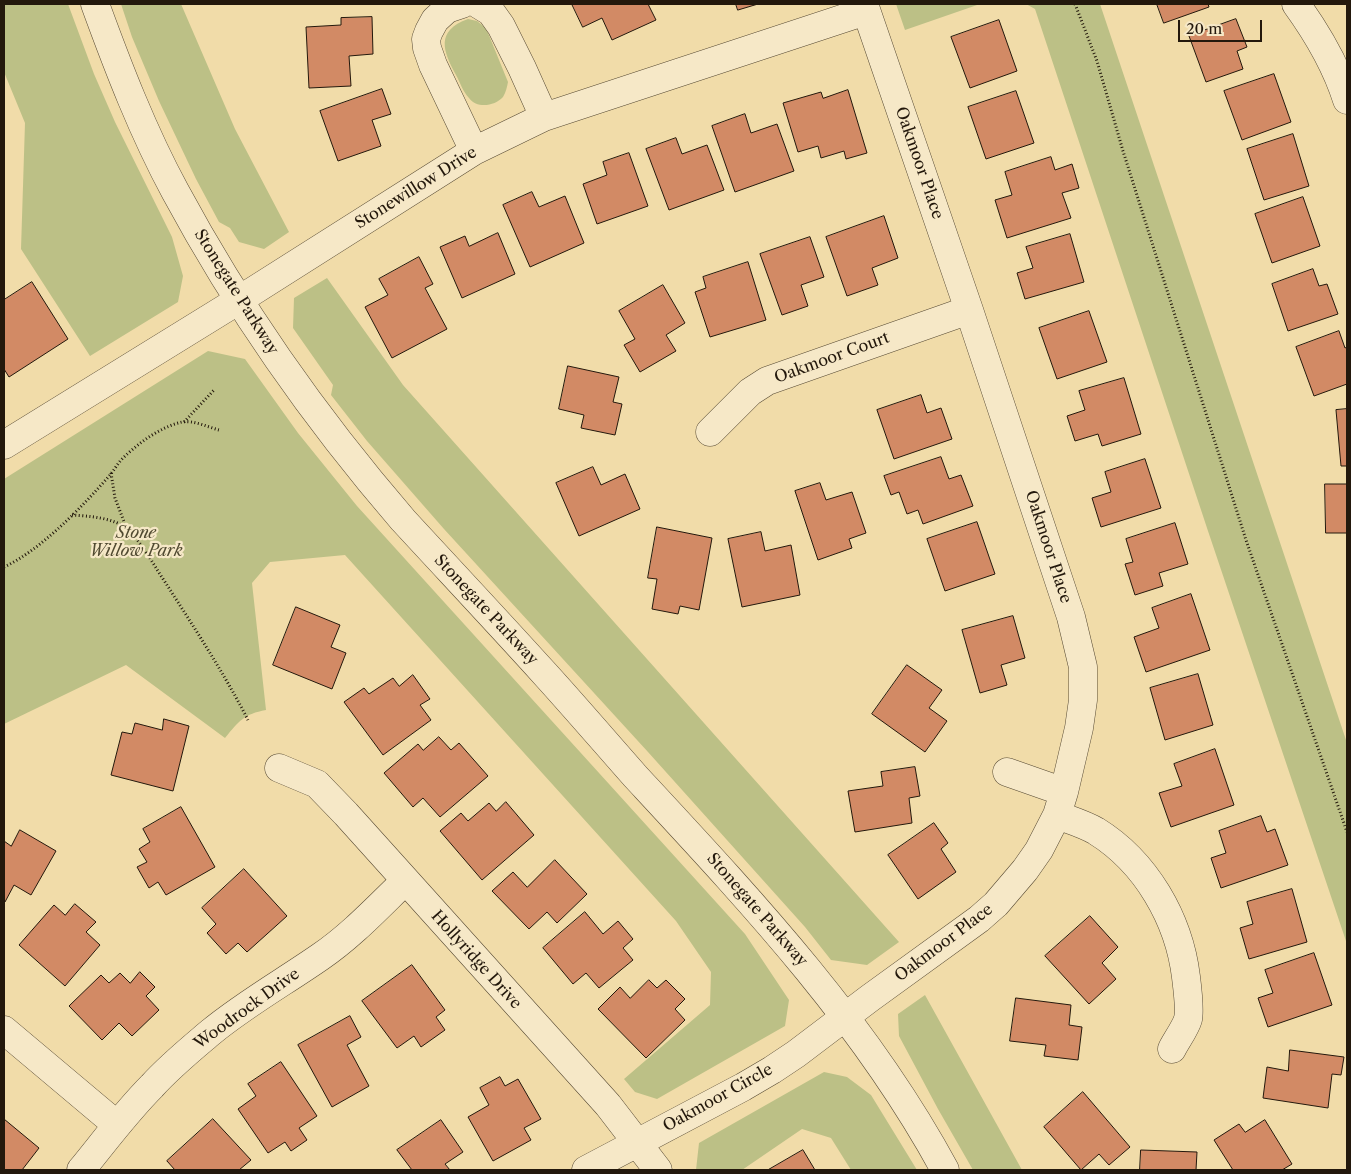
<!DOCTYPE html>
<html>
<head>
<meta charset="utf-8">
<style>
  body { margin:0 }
  #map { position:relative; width:1351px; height:1174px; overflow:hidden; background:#f1dca9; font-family:"Libre Caslon Text",serif }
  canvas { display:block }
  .frame { position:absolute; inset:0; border:5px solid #23180c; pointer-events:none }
  .scale { position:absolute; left:1178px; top:20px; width:84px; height:22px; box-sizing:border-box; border:2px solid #23180c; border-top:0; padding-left:6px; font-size:15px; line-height:18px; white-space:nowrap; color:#23180c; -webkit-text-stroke:4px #f6e8c7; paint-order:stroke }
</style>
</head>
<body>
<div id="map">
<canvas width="1351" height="1174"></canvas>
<div class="frame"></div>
<div class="scale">20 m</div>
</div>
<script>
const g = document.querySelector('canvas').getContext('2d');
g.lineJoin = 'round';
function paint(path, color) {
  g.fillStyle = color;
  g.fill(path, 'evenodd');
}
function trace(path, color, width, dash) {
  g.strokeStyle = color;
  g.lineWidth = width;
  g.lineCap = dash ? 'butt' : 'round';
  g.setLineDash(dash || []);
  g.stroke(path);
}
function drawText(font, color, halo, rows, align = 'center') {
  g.font = font + ' "Libre Caslon Text",serif';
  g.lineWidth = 4.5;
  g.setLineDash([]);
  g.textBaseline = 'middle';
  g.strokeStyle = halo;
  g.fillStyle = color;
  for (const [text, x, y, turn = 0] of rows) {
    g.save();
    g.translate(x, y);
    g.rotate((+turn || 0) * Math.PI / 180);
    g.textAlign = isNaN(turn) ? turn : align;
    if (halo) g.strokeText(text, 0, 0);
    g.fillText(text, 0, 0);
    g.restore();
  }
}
paint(new Path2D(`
  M4,4H68L94,74L115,122L172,237L183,276L178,302L90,356L21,249L25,123L4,72Z
  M121,4H181L235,129L289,232L264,249L239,242L230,228L219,222L196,179L159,101L132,37Z
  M896,4H980L905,30Z
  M1026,4H1100L1347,743V944L1208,531L1035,9Z
  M468,19L477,21L486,28L508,82C507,87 506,92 503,97C495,106 477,109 469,98C463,92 460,82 456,75C443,51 435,31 468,19Z
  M327,278L403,385L899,942L867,965L831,960L805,927L648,752L444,529L367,441L331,395L333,385L293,328L294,298Z
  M208,351L245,359L298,433L357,506L745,934L789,1000L785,1026L657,1099L635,1092L624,1079L710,1005L711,972L676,921L345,555L270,562L252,583L266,710C244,714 239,721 225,738L126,665L4,724V479Z
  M925,995L1022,1170H973L938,1109L899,1036L898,1014Z
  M824,1072L847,1077L871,1095L917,1170H851L831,1138L802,1129L742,1170H696L699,1143Z`), '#bcc086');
const building = new Path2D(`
  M572,4H648L656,20L612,40L602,18L583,27Z
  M736,4H758L738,10Z
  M1157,4H1208L1209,7L1164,23Z
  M372,17L373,54L349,56L351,86L309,88L306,27L341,25V18Z
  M1236,19L1247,47L1237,51L1243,69L1206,82L1189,36Z
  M999,20L1017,71L970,88L951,37Z
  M1274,74L1291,122L1242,140L1224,91Z
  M382,89L391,114L372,120L381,146L338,161L320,111Z
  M848,90L867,153L846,159L844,151L821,158L818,146L798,152L783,103L821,92L823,98Z
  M1016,91L1034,143L986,159L968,107Z
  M745,114L751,133L777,124L794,171L735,192L712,126Z
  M1293,134L1309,186L1264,200L1247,149Z
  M676,138L682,154L707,145L724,190L669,210L646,149Z
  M629,153L648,206L597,224L583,184L607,175L603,162Z
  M1051,157L1055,170L1072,164L1079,188L1062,193L1071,218L1007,238L995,200L1012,195L1005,172Z
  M532,192L539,207L565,196L584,243L530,267L503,205Z
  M1303,197L1320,246L1272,263L1255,214Z
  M884,216L898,258L872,268L878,285L847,296L826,237Z
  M498,233L515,274L462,298L440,247L465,236L469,246Z
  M1070,234L1084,282L1025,299L1017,273L1033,268L1026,247Z
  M810,237L824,277L801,285L808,306L782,315L760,254Z
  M419,257L433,284L425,288L447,329L392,358L365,307L388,295L379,279Z
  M748,262L766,320L710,337L695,292L706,288L703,277Z
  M1313,269L1319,286L1327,284L1338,314L1288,331L1272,284Z
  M32,282L68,339L9,377L4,369V300Z
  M663,285L685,323L666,335L676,351L640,372L624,345L635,339L619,311Z
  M1089,311L1107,362L1057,379L1039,328Z
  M1339,331L1345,348L1347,347V384L1314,396L1296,347Z
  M568,366L619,377L613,402L622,404L615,435L581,428L584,415L559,409Z
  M1124,378L1141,434L1102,446L1098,434L1075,441L1067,416L1085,410L1079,391Z
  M921,395L927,413L941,408L952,439L894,459L877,410Z
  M1347,409V466H1341L1336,410Z
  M941,457L949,479L961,475L973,506L923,524L918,510L907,514L899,492L891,495L884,476Z
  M1145,459L1161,508L1101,527L1092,498L1111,492L1105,472Z
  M593,467L601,485L625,474L640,509L579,536L556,483Z
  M820,483L826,500L852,492L866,533L849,539L852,548L818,560L795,491Z
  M1325,484H1347V533H1326Z
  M977,522L995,574L945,591L927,539Z
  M1175,523L1188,564L1159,573L1163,586L1135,595L1125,564L1133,562L1126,539Z
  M657,527L712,538L699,610L680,606L678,614L652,609L657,579L648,578Z
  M761,532L765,551L791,545L800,595L742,607L728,539Z
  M1191,594L1210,650L1146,672L1134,637L1159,628L1152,608Z
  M296,607L340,625L331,647L346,653L332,689L273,665Z
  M1013,616L1025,658L1001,665L1007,685L980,693L962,630Z
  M907,665L942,690L929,708L947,721L925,752L872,714Z
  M1198,674L1213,725L1165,740L1150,688Z
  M413,675L430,699L420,705L431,720L383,755L344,702L364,688L369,694L393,678L399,686Z
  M164,719L189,726L173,791L111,775L122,732L132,734L135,723L162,730Z
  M439,737L451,750L459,743L488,776L440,817L423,798L413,807L384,773L418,744L423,750Z
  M1215,749L1234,805L1171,827L1159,793L1182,786L1174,764Z
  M915,767L920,796L909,798L912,823L855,832L848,791L883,786L881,772Z
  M506,802L534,835L482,880L440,831L461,813L468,821L489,803L496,811Z
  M181,807L215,867L166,895L158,882L149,888L137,867L147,862L139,849L150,842L143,829Z
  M1261,816L1267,832L1275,829L1288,865L1221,888L1211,858L1226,853L1219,831Z
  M934,823L948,843L941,849L956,872L918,899L888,855Z
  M20,830L56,851L31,895L14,885L5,902L4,901V841L11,846Z
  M555,860L587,894L557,923L547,912L529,929L492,891L513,872L527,887Z
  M244,869L287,916L247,952L238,943L226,954L207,933L216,924L202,908Z
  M1292,889L1307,942L1249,959L1240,928L1253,924L1247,902Z
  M75,904L96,922L86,932L100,945L65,986L19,945L54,905L65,915Z
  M585,912L603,934L618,921L633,939L623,948L633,960L599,988L586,973L573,984L543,948Z
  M1090,916L1118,947L1102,963L1116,979L1089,1004L1045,956Z
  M1314,953L1332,1005L1268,1027L1258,998L1273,993L1265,970Z
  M412,965L445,1010L436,1017L445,1030L421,1047L414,1036L397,1048L362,1001Z
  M140,972L155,987L146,996L159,1010L132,1036L119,1023L102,1040L69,1006L101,975L109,983L120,973L130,983Z
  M649,980L657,988L666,980L685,999L675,1009L685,1020L646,1058L598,1009L620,987L630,998Z
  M1016,998L1071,1005L1069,1025L1082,1027L1078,1060L1044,1056L1046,1045L1010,1041Z
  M350,1016L361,1037L347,1045L369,1086L332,1107L298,1045Z
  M1290,1050L1344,1057L1341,1075L1332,1074L1328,1108L1263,1098L1267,1067L1288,1071Z
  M281,1062L317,1116L299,1128L307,1140L291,1151L285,1142L268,1153L238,1109L256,1096L248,1084Z
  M500,1077L505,1086L518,1079L541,1119L524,1128L531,1140L493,1161L468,1117L489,1105L480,1088Z
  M1083,1092L1130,1147L1109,1165L1099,1154L1081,1170L1044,1127Z
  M4,1119L39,1148L22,1170H4Z
  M213,1119L251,1160L239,1170H175L167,1161Z
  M441,1120L463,1152L445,1164L450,1170H412L397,1150Z
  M1265,1120L1292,1164L1282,1170H1233L1214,1140L1239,1124L1245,1132Z
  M803,1150L815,1170H768Z
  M1141,1150L1197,1152L1196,1170H1140Z`);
paint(building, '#d28a65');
trace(building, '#23180c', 1);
const minor = new Path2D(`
  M95,4C118,67 143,132 175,191C239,310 315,418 403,520C450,571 498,622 545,674C575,707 605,742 635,776C749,899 865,1022 945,1170
  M462,4L447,9L435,20L429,31L426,39L427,48L433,65L474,151
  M478,4L491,12L501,26L522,68L544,117
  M1296,4C1317,33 1336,65 1347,100
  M710,432L750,392L767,381L969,310
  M4,445L239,300L474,151L544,117L866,11
  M279,768L317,784L346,814L608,1105L658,1170
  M1007,772L1064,792
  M1057,815C1070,820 1084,824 1096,831C1146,862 1179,919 1186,977C1187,985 1190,1011 1188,1019C1186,1027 1176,1041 1172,1049
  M4,1030L117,1125
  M81,1170C104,1142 126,1112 152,1086C170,1066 191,1049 211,1032C245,1004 284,982 320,957C351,936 378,907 405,881
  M586,1170L743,1087L772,1070L796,1054L870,998L979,919L996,904L1025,870L1039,850L1057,815L1064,792L1079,728L1083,700V667L1071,617L969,310L864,4`);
trace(minor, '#564933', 29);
trace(new Path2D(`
  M1075,4L1097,61L1123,151L1246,540L1347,832
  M184,422L214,390
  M111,473L115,498L126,527
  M72,515C89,516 115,518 127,529C141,541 156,569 167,585C195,629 224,673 248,720
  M4,567C41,550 83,506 110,475C114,470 117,465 121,460C137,444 160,427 182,422C193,420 208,427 219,430`), '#23180c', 3, [1, 2.5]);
trace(minor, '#f6e8c7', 28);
drawText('16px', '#23180c', '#f6e8c7', [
  ["Oakmoor Place",919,163,71],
  ["Stonewillow Drive",416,188,-32],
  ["Stonegate Parkway",236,292,58],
  ["Oakmoor Court",832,358,-20],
  ["Oakmoor Place",1048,547,72],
  ["Stonegate Parkway",486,610,47],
  ["Stonegate Parkway",757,910,49],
  ["Oakmoor Place",944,943,-37],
  ["Hollyridge Drive",476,960,48],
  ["Woodrock Drive",247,1009,-36],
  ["Oakmoor Circle",718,1098,-29]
]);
drawText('italic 16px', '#514a31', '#f6e8c7', [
  ["Stone",136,533],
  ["Willow Park",136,551]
]);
</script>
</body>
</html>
